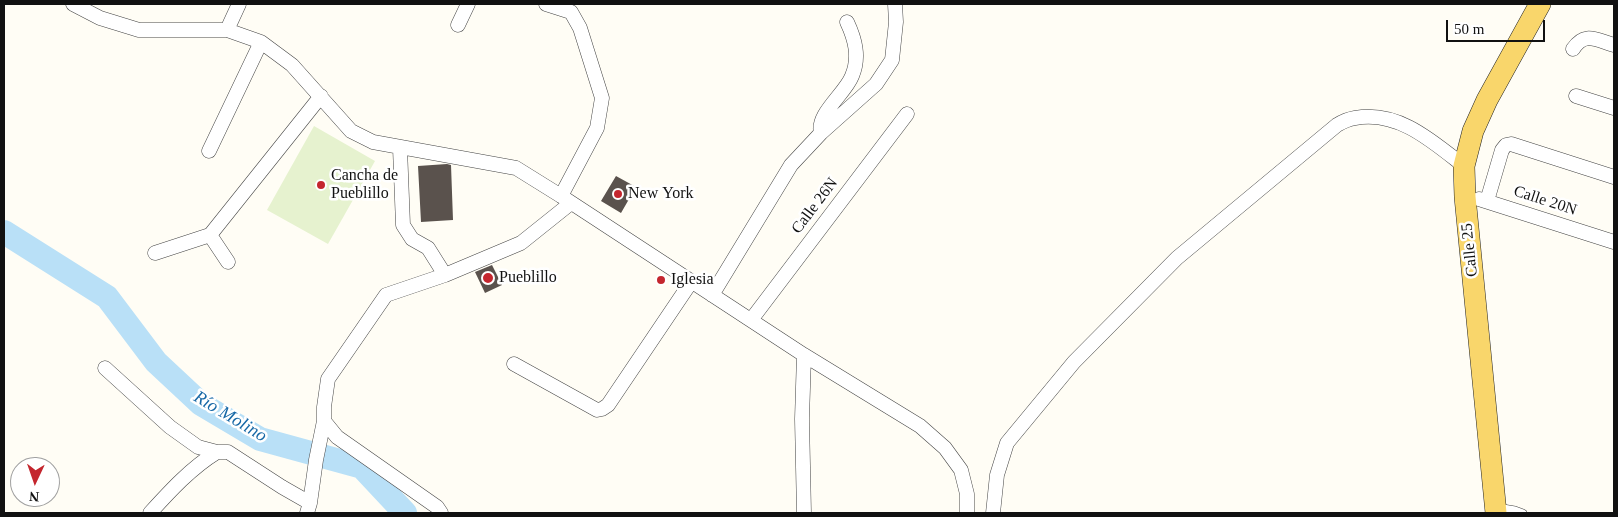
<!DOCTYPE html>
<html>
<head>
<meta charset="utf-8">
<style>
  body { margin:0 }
  #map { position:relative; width:1618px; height:517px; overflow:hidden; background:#fffdf5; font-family:Georgia,serif }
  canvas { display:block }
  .frame { position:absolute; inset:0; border:5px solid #111; pointer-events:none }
  .north { position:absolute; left:10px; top:457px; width:50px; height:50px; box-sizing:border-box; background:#fff; border:1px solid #a0a0a0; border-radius:50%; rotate:183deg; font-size:14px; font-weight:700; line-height:20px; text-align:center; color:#111 }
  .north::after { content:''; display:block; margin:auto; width:18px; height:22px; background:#c4262e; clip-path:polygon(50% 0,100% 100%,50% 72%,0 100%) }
  .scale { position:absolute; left:1446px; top:20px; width:99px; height:22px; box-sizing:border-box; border:2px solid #111; border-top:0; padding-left:6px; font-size:15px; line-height:18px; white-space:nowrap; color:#111; -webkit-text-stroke:4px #fff; paint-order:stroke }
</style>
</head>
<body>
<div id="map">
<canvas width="1618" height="517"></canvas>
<div class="frame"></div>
<div class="north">N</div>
<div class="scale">50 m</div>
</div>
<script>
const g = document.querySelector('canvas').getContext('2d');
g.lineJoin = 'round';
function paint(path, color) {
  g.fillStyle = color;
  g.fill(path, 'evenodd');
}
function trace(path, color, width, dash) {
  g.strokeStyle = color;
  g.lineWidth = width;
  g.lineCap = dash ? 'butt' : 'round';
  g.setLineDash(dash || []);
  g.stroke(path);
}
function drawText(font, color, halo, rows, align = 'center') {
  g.font = font + ' Georgia,serif';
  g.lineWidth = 5;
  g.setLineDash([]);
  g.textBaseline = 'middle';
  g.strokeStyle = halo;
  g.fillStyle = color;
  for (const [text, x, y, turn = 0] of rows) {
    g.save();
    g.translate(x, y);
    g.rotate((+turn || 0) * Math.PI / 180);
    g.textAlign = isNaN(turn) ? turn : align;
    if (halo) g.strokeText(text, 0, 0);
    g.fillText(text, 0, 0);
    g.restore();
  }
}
paint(new Path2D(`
  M314,126L375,161L328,244L267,210Z`), '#e6f2cf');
trace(new Path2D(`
  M4,232L107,297L156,362L201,404L260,439L362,467L405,513`), '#b9e0f7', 24);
paint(new Path2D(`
  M447,164L451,165L453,220L421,222L418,166Z
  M616,176L636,187L621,213L601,201Z
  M492,265L502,285L485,293L475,272Z`), '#5a524d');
const service = new Path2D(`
  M1497,507L1515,510L1523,513`);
const minor = new Path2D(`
  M73,4L100,18L139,30H227L261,42L292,65L351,131L373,142L516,168L561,196L804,355L920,426L945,448L961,470L967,494V513
  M546,4L571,12L580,28L602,98L597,128L561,196
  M458,25L468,4
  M227,30L239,4
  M1573,49C1585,31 1596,40 1614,45
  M1576,96L1614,108
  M821,133C816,114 845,94 852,76C860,57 855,39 847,22
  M400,148L403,225L412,239L428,248L445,275
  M209,151L261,42
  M1479,199L1614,242
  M1487,201L1502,150L1506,145L1511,144L1614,177
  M210,235L228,262
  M155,253L210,235L321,96
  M712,295L791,165L821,133L876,84L892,60L896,22L895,4
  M751,320L907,114
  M514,364L597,410L602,409L608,405L691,282
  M105,368L170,427L198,447L217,452H228L282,487L310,503
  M324,421L337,437L437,507L441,513
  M150,513C170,491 191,468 217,452
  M307,513L310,503L316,460L324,421V407L328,379L386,295L445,275L521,243L571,203
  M804,513L802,419L804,355
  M993,513L997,475L1007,443L1074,362L1177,258L1337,125C1342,122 1349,119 1355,118C1398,110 1432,141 1464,166`);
const primary = new Path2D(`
  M1496,513L1465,197L1464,166L1473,131L1487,100L1540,4`);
trace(service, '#444', 8);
trace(minor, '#444', 15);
trace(primary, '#222', 22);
trace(service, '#fff', 7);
trace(minor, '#fff', 14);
trace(primary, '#f9d66b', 21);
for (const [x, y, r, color] of [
  [321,185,5,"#c4262e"],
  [618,194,5,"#c4262e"],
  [488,278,6,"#c4262e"],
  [661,280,5,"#c4262e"]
]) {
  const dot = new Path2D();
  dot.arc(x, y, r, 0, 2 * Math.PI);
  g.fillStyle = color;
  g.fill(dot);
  trace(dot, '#fff', 2);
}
drawText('16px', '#111', '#fff', [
  ["Cancha de",331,176],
  ["Pueblillo",331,194],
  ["New York",628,194],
  ["Pueblillo",499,278],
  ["Iglesia",671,280]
], 'left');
drawText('16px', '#111', '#fff', [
  ["Calle 20N",1545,201,18],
  ["Calle 26N",815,206,-53],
  ["Calle 25",1470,250,-96]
]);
drawText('italic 18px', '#1768a6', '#fff', [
  ["Río Molino",230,417,31]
]);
</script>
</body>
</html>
